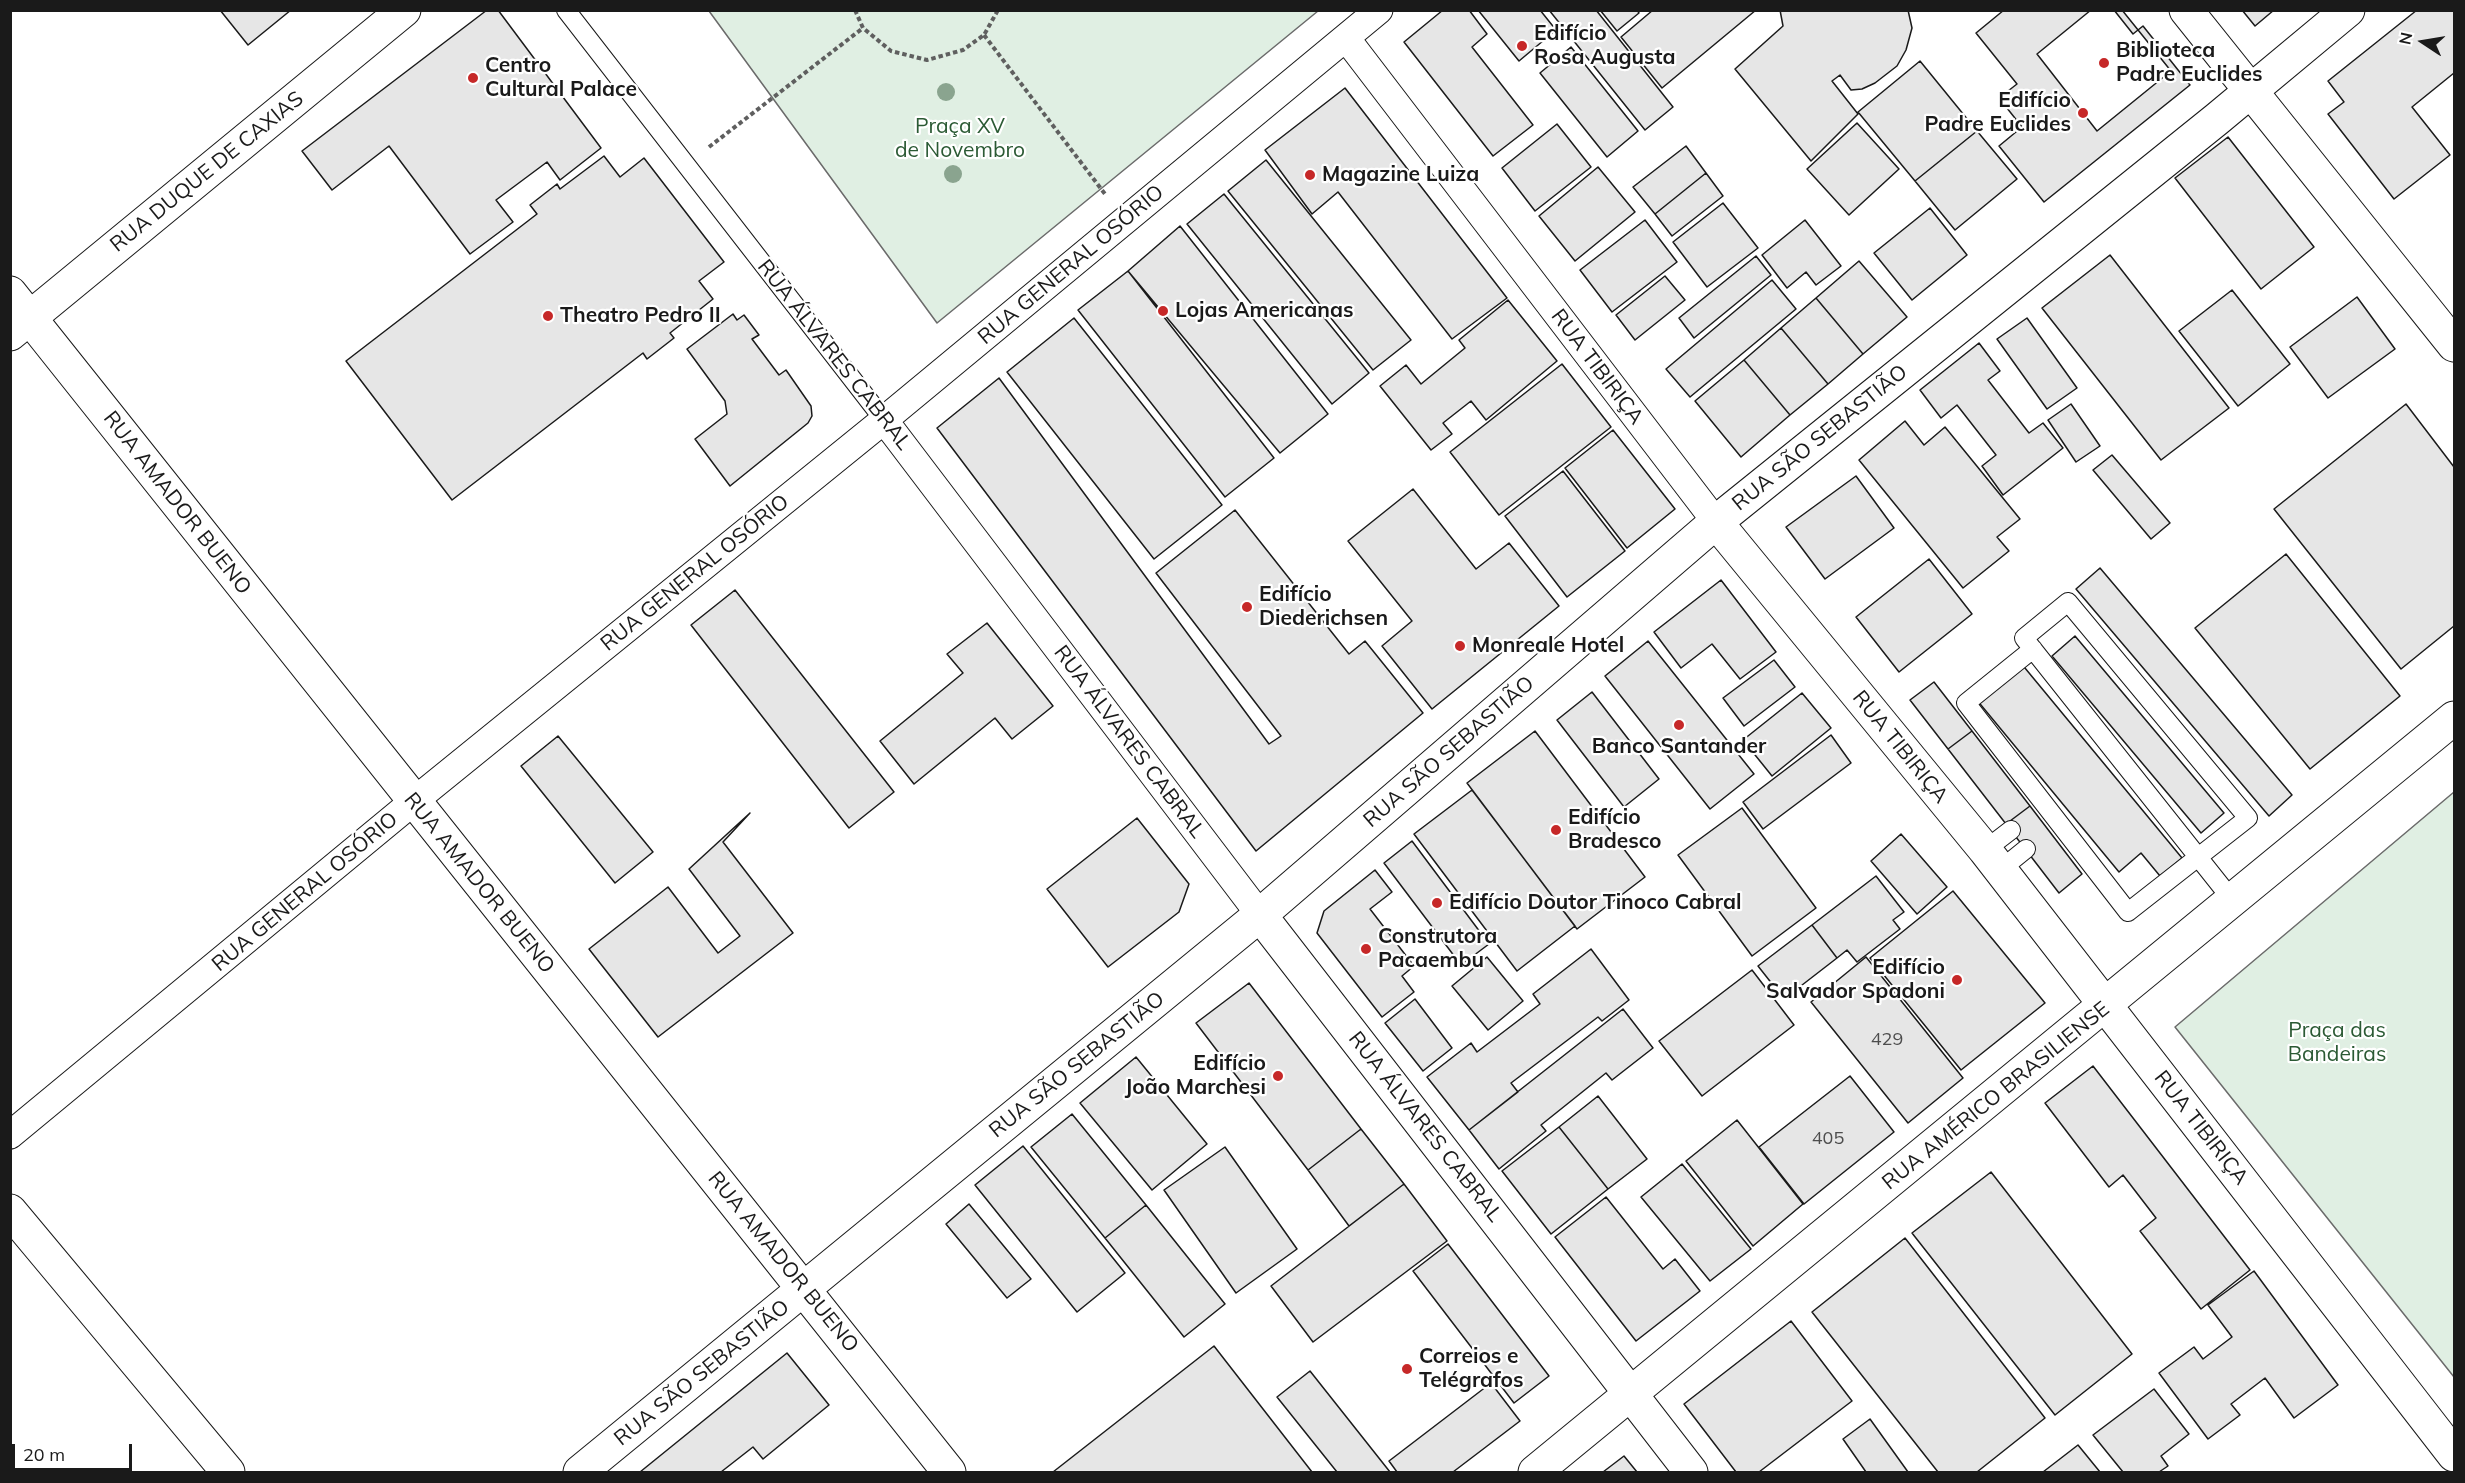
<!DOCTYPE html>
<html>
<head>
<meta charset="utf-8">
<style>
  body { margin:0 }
  #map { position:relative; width:2465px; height:1483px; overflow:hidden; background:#fff; font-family:Mulish,sans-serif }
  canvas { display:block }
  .frame { position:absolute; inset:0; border:12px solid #1a1a1a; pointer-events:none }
  .north { position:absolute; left:2393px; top:12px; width:60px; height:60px; -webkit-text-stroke:4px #fff; paint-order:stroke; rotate:282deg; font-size:16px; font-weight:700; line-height:24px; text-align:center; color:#1a1a1a }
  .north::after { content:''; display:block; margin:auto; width:21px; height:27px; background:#1a1a1a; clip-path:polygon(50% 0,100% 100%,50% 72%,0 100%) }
  .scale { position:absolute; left:12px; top:1444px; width:120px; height:27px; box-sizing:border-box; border:3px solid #1a1a1a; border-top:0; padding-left:8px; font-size:18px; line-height:21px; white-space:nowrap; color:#1a1a1a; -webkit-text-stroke:4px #fff; paint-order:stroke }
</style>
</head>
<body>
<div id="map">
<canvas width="2465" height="1483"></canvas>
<div class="frame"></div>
<div class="north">N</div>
<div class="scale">20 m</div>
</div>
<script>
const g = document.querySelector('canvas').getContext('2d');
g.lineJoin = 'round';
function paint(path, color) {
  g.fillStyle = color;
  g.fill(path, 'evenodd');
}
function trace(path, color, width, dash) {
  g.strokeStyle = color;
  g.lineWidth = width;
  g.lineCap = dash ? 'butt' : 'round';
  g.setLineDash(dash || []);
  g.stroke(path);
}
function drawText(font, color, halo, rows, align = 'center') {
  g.font = font + ' Mulish,sans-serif';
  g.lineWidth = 4.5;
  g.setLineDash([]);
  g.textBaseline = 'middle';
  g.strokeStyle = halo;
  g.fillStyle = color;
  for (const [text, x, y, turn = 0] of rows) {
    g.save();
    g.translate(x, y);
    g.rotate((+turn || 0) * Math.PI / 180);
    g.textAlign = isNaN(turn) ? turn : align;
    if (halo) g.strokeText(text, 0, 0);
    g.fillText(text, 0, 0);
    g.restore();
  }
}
const green = new Path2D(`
  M709,11H1318L937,323Z
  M2454,792V1377L2175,1027Z`);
paint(green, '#e0efe3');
trace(green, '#6a6a6a', 1.5);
const building = new Path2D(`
  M220,10H291L248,45Z
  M487,10H498L601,148L560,180L547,162L496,200L513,222L470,254L389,146L332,190L302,151Z
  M1443,10H1469L1487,34L1472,47L1533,125L1493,156L1404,42Z
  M1478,10H1540L1556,30L1519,61Z
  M1549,10H1596L1673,107L1645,130Z
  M1600,10H1637L1639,13L1617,31Z
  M1653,10H1756L1662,88L1621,37Z
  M1780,10H1908L1912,28L1906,50L1897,66L1875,83L1862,89L1851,90L1840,75L1832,81L1858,114L1811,161L1735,69L1783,26Z
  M2004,10H2114L2133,34L2143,26L2190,85L2044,202L1999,146L2022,127L1999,98L2017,84L1976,33Z
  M2091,10H2122L2171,71L2097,131L2037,54Z
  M2242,10H2274L2255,26Z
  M2417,10H2454V73L2412,107L2450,155L2394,199L2328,114L2344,102L2328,81Z
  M1571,47L1638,131L1607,157L1540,73Z
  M1920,61L1977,131L1915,181L1858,112Z
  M1345,88L1507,298L1452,339L1338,192L1312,214L1265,150Z
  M1857,123L1899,169L1849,215L1807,169Z
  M1557,124L1591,167L1535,211L1502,168Z
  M1977,131L2017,179L1955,230L1915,181Z
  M2228,137L2314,247L2261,289L2175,178Z
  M1686,146L1706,173L1655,214L1633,187Z
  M604,156L620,177L644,158L724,262L699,281L713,299L670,333L674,338L647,359L643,353L452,500L346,361L537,214L530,205L557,184L560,189Z
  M1266,160L1411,340L1373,370L1228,191Z
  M1598,167L1635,212L1575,261L1539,216Z
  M1706,173L1723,196L1672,236L1655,214Z
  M1224,194L1369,373L1332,404L1187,224Z
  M1723,203L1758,248L1707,287L1673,242Z
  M1930,208L1967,255L1912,300L1874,253Z
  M1645,220L1677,262L1612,312L1580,270Z
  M1805,220L1841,266L1816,285L1806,272L1787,288L1762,255Z
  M1180,226L1328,414L1280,453L1128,271Z
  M2110,255L2229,408L2161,460L2042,308Z
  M1756,256L1771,275L1694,338L1679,318Z
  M1859,261L1907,317L1863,354L1816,298Z
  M1128,271L1274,458L1225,497L1078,310Z
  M1665,276L1685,300L1635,340L1616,315Z
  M1772,280L1796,309L1690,397L1666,369Z
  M2232,290L2290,364L2238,406L2179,331Z
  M2357,297L2395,349L2328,398L2290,347Z
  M1816,298L1863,354L1828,384L1781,328Z
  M1508,300L1557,361L1486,420L1471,401L1443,423L1452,434L1431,450L1380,386L1406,365L1421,384L1465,348L1459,340Z
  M733,314L737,320L744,315L759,335L752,339L779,375L786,370L811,406L812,416L808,423L730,486L695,439L727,414L725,401L687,349Z
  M1074,318L1222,505L1154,559L1007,372Z
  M2027,318L2077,388L2047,409L1997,339Z
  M1781,328L1828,384L1790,415L1744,360Z
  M1979,343L2000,371L1988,380L2029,433L2043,423L2063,448L2003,495L1982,466L1996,455L1957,405L1941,418L1920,390Z
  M1744,360L1790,415L1741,457L1695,401Z
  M1562,364L1611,427L1499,515L1450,452Z
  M999,378L1269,744L1281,736L1156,573L1235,510L1349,654L1365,641L1423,713L1256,851L937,428Z
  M2071,404L2100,446L2076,462L2048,420Z
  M2406,404L2454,467V626L2401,669L2274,509Z
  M1905,421L1924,445L1945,427L2020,519L1997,537L2009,551L1963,588L1859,460Z
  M1613,430L1675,509L1627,548L1565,468Z
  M2112,455L2170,523L2151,539L2093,470Z
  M1563,471L1625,551L1567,597L1505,516Z
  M1856,476L1894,528L1825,579L1786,527Z
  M1413,489L1476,569L1509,543L1559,606L1432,709L1382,646L1412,621L1348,541Z
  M2286,554L2400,696L2310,769L2195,628Z
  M1929,559L1972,614L1899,672L1856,617Z
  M2100,568L2292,795L2269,816L2076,589Z
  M1721,580L1776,652L1740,679L1712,644L1681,668L1654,632Z
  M735,590L894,792L849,828L691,625Z
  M987,623L1053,706L1012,739L995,718L914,784L880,741L963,673L947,654Z
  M2075,636L2224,813L2201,833L2052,656Z
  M1648,641L1754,774L1710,809L1605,676Z
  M1774,660L1795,687L1744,726L1723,698Z
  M2020,662L2182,858L2160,876L2141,853L2119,872L1976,699Z
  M1934,682L1972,731L1948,749L1910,700Z
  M1592,692L1659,779L1624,807L1557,720Z
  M1802,693L1831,728L1772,776L1743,740Z
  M1535,731L1645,877L1577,929L1467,783Z
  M1972,731L2030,806L2006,824L1948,749Z
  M1831,735L1851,763L1763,829L1743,802Z
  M558,736L653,852L615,883L521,766Z
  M1472,790L1575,926L1517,971L1414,834Z
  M2030,806L2082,874L2059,893L2006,824Z
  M1742,808L1816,908L1752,956L1678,855Z
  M750,813L723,842L793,933L658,1037L589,949L668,887L718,953L740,936L689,869Z
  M1137,818L1189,884L1179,912L1108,967L1047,889Z
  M1901,834L1947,887L1917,914L1871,861Z
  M1412,841L1489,944L1461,965L1384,863Z
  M1375,870L1392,892L1370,909L1414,966L1402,976L1414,992L1382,1017L1317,933L1324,911Z
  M1876,876L1904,912L1893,920L1900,929L1857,962L1847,950L1837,958L1812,925Z
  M1953,891L2045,1003L1961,1070L1870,958Z
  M1812,925L1837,958L1784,999L1758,966Z
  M1591,949L1629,1000L1602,1021L1598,1017L1511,1083L1518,1092L1469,1130L1427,1077L1471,1043L1477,1052L1540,1004L1533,994Z
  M1487,957L1523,1001L1488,1030L1452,986Z
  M1866,957L1963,1078L1908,1123L1811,1002Z
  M1752,970L1794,1025L1702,1096L1659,1041Z
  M1249,983L1361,1129L1308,1170L1196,1023Z
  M1415,999L1452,1048L1423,1071L1385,1023Z
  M1623,1009L1653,1048L1612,1080L1606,1073L1541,1125L1546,1131L1499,1169L1469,1130Z
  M1136,1057L1207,1144L1152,1190L1080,1103Z
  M2093,1066L2250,1270L2201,1309L2140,1231L2156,1218L2123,1175L2109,1187L2045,1103Z
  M1850,1076L1894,1132L1804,1204L1759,1147Z
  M1598,1096L1647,1159L1608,1189L1559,1127Z
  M1072,1114L1146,1205L1105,1238L1031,1147Z
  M1737,1120L1803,1204L1753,1246L1686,1161Z
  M1559,1127L1608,1189L1551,1234L1502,1171Z
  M1361,1129L1404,1184L1349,1226L1308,1170Z
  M1023,1146L1125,1273L1077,1312L975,1185Z
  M1225,1147L1297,1249L1236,1293L1164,1190Z
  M1682,1164L1751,1249L1710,1281L1641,1197Z
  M1991,1172L2132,1354L2055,1415L1912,1233Z
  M1404,1184L1447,1241L1313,1342L1271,1286Z
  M1606,1197L1663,1269L1675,1259L1700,1291L1636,1341L1555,1237Z
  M969,1204L1031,1279L1007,1298L946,1224Z
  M1146,1205L1225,1304L1184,1337L1105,1238Z
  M1905,1238L2045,1418L1977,1472H1938L1812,1312Z
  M1448,1244L1549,1376L1514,1403L1413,1271Z
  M2254,1271L2338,1385L2294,1418L2265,1378L2231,1404L2240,1415L2208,1439L2159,1373L2194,1347L2203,1359L2232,1337L2208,1305Z
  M1791,1321L1852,1401L1759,1472H1736L1684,1404Z
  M1214,1346L1312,1472H1053Z
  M787,1353L829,1405L763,1459L753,1447L721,1472H640Z
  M1310,1371L1390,1472H1337L1277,1397Z
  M1491,1383L1520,1421L1453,1472H1397L1389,1461Z
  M2154,1389L2189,1434L2161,1456L2168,1466L2159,1472H2123L2093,1435Z
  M1870,1419L1908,1472H1866L1843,1439Z
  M2078,1445L2100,1472H2043Z
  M1624,1456L1637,1472H1603Z`);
paint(building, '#e6e6e6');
trace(building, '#1a1a1a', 1.5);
const service = new Path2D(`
  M566,10L884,420
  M2033,649L1966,703L2128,912L2248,818L2068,602L2024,638L2233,901
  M1985,850L2011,830
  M2000,870L2026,849`);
const pedestrian = new Path2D(`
  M1346,38L1716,522
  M884,420L1260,915
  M10,1135L414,801L884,420L1379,10`);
const minor = new Path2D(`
  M2186,10L2454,345
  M10,293C320,688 639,1077 949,1472
  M10,334L404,10
  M1716,522L1985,850L2454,1455
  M1260,915L1691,1472
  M10,1211L228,1472
  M580,1472L1260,915L1716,522L2217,119L2348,10
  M1535,1472L2454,718`);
trace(service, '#1a1a1a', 20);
trace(pedestrian, '#1a1a1a', 29);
trace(minor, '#1a1a1a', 35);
trace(new Path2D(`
  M855,10L863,28L891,51L927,60L963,50L984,35L998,10
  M984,35L1105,194
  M709,147L863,28`), '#5f5f5f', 4, [4.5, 3]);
trace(service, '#fff', 18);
trace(pedestrian, '#fff', 27);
trace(minor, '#fff', 33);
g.fillStyle = '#8aa48f';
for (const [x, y] of [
  [946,92],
  [953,174]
]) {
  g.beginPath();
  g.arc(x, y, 9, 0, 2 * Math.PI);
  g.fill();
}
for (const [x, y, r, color] of [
  [1522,46,6,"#c62828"],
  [2104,63,6,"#c62828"],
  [473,78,6,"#c62828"],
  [2083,113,6,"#c62828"],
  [1310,175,6,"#c62828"],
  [1163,311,6,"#c62828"],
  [548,316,6,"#c62828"],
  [1247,607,6,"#c62828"],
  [1460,646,6,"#c62828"],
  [1679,725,6,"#c62828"],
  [1556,830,6,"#c62828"],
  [1437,903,6,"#c62828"],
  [1366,949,6,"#c62828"],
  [1957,980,6,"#c62828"],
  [1278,1076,6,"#c62828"],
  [1407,1369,6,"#c62828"]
]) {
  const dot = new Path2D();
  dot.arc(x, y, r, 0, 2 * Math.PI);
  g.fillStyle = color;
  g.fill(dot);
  trace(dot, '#fff', 2);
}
drawText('18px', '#4d4d4d', null, [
  ["429",1887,1040],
  ["405",1828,1139]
]);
drawText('bold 21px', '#1a1a1a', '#fff', [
  ["Edifício",1534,34],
  ["Rosa Augusta",1534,58],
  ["Biblioteca",2116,51],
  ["Padre Euclides",2116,75],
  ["Centro",485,66],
  ["Cultural Palace",485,90],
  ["Edifício",2071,101,"right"],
  ["Padre Euclides",2071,125,"right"],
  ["Magazine Luiza",1322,175],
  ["Lojas Americanas",1175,311],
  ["Theatro Pedro II",560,316],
  ["Edifício",1259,595],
  ["Diederichsen",1259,619],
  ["Monreale Hotel",1472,646],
  ["Banco Santander",1679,747,"center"],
  ["Edifício",1568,818],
  ["Bradesco",1568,842],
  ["Edifício Doutor Tinoco Cabral",1449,903],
  ["Construtora",1378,937],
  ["Pacaembu",1378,961],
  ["Edifício",1945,968,"right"],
  ["Salvador Spadoni",1945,992,"right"],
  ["Edifício",1266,1064,"right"],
  ["João Marchesi",1266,1088,"right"],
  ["Correios e",1419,1357],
  ["Telégrafos",1419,1381]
], 'left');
drawText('21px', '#2b5a34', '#fff', [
  ["Praça XV",960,127],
  ["de Novembro",960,151],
  ["Praça das",2337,1031],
  ["Bandeiras",2337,1055]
]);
drawText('21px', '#1a1a1a', '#fff', [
  ["RUA DUQUE DE CAXIAS",207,172,-39],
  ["RUA GENERAL OSÓRIO",1071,265,-40],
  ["RUA ÁLVARES CABRAL",834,355,52],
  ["RUA TIBIRIÇA",1597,367,53],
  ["RUA SÃO SEBASTIÃO",1820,438,-39],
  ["RUA AMADOR BUENO",177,503,52],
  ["RUA GENERAL OSÓRIO",695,573,-39],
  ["RUA ÁLVARES CABRAL",1129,742,53],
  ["RUA TIBIRIÇA",1900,747,51],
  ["RUA SÃO SEBASTIÃO",1449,752,-41],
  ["RUA AMADOR BUENO",479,883,51],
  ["RUA GENERAL OSÓRIO",305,892,-40],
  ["RUA SÃO SEBASTIÃO",1077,1065,-39],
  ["RUA AMÉRICO BRASILIENSE",1996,1096,-39],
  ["RUA ÁLVARES CABRAL",1425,1127,52],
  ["RUA TIBIRIÇA",2201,1128,52],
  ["RUA AMADOR BUENO",783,1262,51],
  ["RUA SÃO SEBASTIÃO",702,1373,-39]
]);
</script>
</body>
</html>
